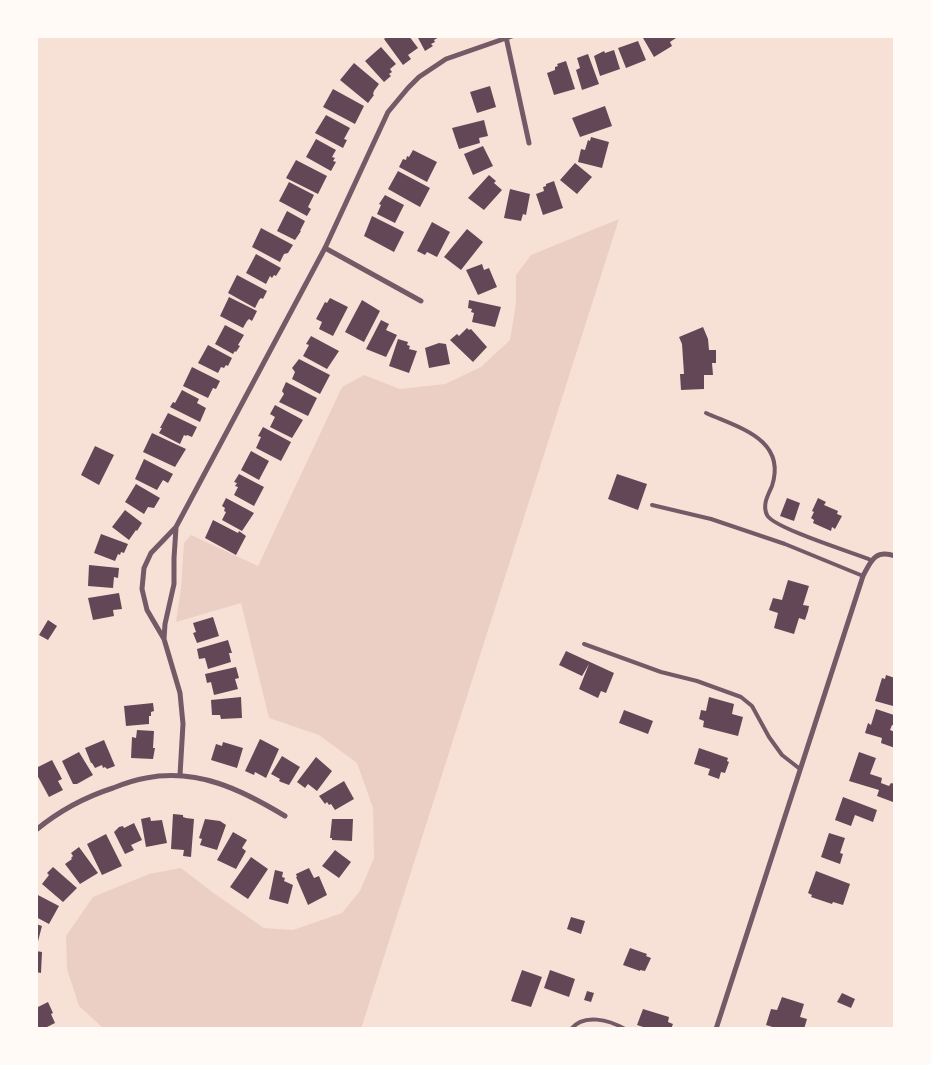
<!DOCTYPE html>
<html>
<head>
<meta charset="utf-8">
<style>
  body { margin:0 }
  #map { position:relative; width:931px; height:1065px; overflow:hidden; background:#f7e1d7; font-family:Bitter,serif }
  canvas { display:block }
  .frame { position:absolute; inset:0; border:38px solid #fffaf5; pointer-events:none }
</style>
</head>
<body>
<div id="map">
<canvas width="931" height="1065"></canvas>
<div class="frame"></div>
</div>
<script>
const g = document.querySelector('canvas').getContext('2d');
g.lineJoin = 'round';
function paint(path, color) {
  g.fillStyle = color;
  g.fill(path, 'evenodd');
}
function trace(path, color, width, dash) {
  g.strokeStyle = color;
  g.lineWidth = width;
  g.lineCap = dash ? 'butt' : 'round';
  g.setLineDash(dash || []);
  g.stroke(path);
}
paint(new Path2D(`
  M619,219L361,1029H104L79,1006L67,969L66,936L93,897L149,874L181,868L215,894L264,928L293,930L342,913L360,891L374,858L373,808L357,763L319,735L269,718L241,603L176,622L181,588L184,543L191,535L258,566L342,387L364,375L400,389L445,384L481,367L510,340L516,303V275L531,255Z`), '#ebcfc5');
paint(new Path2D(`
  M388,36H409L418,48L408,55L411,59L403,65L384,39Z
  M417,36H441L434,40L435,42L431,44L433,46L425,51Z
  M646,36H675L676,38L670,42L672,46L654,57L643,38Z
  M638,41L646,60L626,68L618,48Z
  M381,47L396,64L390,69L392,72L389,74L391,76L384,82L365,61Z
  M614,50L620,69L600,76L594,56L604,51L605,53Z
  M588,54L599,84L582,90L576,70L580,68L577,58Z
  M566,61L575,89L554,95L547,73L555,70V67L558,66L557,64Z
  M354,63L379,84L374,91L373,94L374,95L368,103L340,80Z
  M490,86L496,107L477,113L470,92Z
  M333,89L364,106L355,124L323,107Z
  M605,106L612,126L580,137L572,118Z
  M326,115L350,128L344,139L347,140L343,148L315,133Z
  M484,120L488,136L479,138L480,143L459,149L452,128Z
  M591,137L609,142L602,168L578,162L581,149L585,150L588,140L590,141Z
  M316,139L336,150L332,157L335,158L333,161L336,162L331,171L306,157Z
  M483,146L493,166L473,175L464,154Z
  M413,150L437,162L427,182L399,167L403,159L406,160L407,156L409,157Z
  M296,160L327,176L318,194L286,178Z
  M575,163L592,177L577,194L560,180Z
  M398,171L430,188L420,207L388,189Z
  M489,175L496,181L494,183L502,190L484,210L468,198Z
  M554,181L563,208L543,215L536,194L544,191L543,187L546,186V184Z
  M289,182L314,195L308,207L311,209L307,216L279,201Z
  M510,189L530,194L526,215L523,214L521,221L504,218Z
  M385,195L404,205L395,223L377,214L381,205L379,204Z
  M287,211L305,221L300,231H301L295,240L277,231Z
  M372,216L404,232L394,252L364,236Z
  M432,222L450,232L437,257L427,252L425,255L417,251Z
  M261,228L293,245L288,253L284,254L280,262L252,247Z
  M467,229L483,242L461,270L444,257Z
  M256,254L281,268L276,276L274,275L272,278L270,276L266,284L246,273Z
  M482,264L484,270L489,268L497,287L478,295L466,270Z
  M237,275L267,291L263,299L261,298L259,300L255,308L228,293Z
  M229,297L257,311L252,321L249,319L247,321L243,328L220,316Z
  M330,298L348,307L333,336L319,329L322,322L316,319L325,302L327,303Z
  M362,300L380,311L364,342L345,332Z
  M469,300L501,307L495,327L472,322L474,313L471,312L472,309L468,308Z
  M381,320L389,324L386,330L397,335L386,357L366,349Z
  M225,325L244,335L238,345L240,346L236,352L235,351L233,354L215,344Z
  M703,327L708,339L709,350H716V363H712L713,375H704V389L681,390L680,374H684L682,344L679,337Z
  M467,328L469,330L471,329L487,347L473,362L450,340L457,334L459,336Z
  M311,336L339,351L327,369L303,356L309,345L306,344Z
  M398,339L408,342L407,345L410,346L409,349L417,351L409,373L389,366Z
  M439,343L446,344L450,364L429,368L425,348Z
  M208,345L232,358L228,366L226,365L224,368L221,367L218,373L198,363Z
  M299,359L330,375L320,394L292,379L295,372L292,368Z
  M192,367L220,381L216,389L213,388L208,398L183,386Z
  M286,382L317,398L308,416L279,402L284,394L282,391Z
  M182,390L199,399L197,403L206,408L200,422L170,407L173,402L175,403Z
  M275,405L303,420L292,438L270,427L275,417L270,414Z
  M168,413L197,427L192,437L187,435L186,436L184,435L180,444L159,433L162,428H160Z
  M263,427L291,442L281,461L256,448L261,437L258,436Z
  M152,433L186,449L175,467L143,452Z
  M95,446L114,455L99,485L81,475Z
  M251,451L269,461L259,480L241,470Z
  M144,459L173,474L168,483L163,480L157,490L135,479Z
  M239,474L264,487L254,506L234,495L238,487L235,486L237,483L234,482Z
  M617,474L647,484L638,510L608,499Z
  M136,484L160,498L154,508L148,507L144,514L125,502Z
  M226,498L254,513L242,531L222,520L226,512L224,511L225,508L222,506Z
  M787,498L800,503L794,521L780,516Z
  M818,498L826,502L824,505L838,511L837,514L842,516L835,529L832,527L831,531L813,523L814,520L811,518L814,512L812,511Z
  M125,510L142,523L137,531L136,530L129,540L112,527Z
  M213,520L238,533L239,531L246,536L236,555L205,538Z
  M101,534L128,544L124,553L121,552L120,555L118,554L115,561L94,553Z
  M89,565L119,568L118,578L114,577L113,588L88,586Z
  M788,580L809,586L803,605L809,606L808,611L805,620L799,618L794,634L774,628L778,613L769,610L773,598L782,600Z
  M119,593L122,609L113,610L114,616L93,620L88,598Z
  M213,617L219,636L197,643L193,633L196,632L193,623Z
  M48,620L57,626L48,640L39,635Z
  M228,640L232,653H229L231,662L208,669L205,658L199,659L197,649Z
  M566,651L614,673L606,693L601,691L598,698L579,689L589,664L582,676L559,665Z
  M236,667L239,678L235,679L238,689L214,695L211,682L207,683L205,674Z
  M886,675L895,678V701L893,706L875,701L882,678L885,679Z
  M241,697L242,718L221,719L220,715H212L211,700Z
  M709,697L734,704L732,714L743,717L738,736L703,727L704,721L699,719L700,715L701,710L706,711Z
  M153,703L154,711L151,712V716H149V724L126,726L124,706Z
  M876,709L894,715L895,726L892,725L890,730L895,732V748L881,743L882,738L865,733L868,723L871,725Z
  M624,710L653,721L648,734L619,723Z
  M137,730L154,731L153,748H155L153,759L131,758L132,737L136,738Z
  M260,739L279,749L266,778L255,772L254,775L245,771Z
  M104,740L115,766L107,769L105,767L103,768L102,765L95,768L92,763H91L85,748Z
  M223,742L243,748L237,768L211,760L216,744L222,746Z
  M699,748L728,758L727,761L729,762L725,773L721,772L719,779L708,775L710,769L694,764Z
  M79,752L93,775L77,784H73L62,761Z
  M859,752L876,758L870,774L882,778L881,783L889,786L891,783L895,784V796L893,802L877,796L879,790L849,781Z
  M282,756L300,767L289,785L281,782L279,781L280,779L271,774Z
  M316,757L332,771L317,791L308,784L305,788L297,782Z
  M52,760L62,779L58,781L63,790L49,797L36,773V768Z
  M344,781L354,799L335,810L331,804L329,805L327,802L325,804L319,796Z
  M843,797L877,810L873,822L855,815L851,826L835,820Z
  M173,814L183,815V817L186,818L194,819L191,857L183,856L184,850L171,849Z
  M150,817L151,821L162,820L167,843L146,847L141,819Z
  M205,819L220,821L226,825L217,850L200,845L202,839L199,838Z
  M332,819H353L352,841L332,840V838H330Z
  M134,823L142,840L131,845L134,850L125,854L114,832L119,827L123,826L124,828Z
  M233,832L247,840L242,848L246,851L236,869L217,860Z
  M829,833L845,838L840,853L843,854L840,864L821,857Z
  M106,834L122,866L102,875L87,844Z
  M79,847L98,873L80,884L65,864L72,859L71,858L73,856L71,853Z
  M335,850L351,862L339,878L322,866Z
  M251,857L268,869L248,899L230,887Z
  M53,867L77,888L63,902L42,884L49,875L47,873Z
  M309,868L314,878L319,876L327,895L308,905L296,877H297L296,874Z
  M275,870L283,872L282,877L285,878L284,881L293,885L288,904L269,899Z
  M816,871L850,884L843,905L833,902L832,904L811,897L812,895L808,893Z
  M36,894L59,906L49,924L36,917Z
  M571,917L585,921L581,934L567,929Z
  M36,924L42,926L37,945H36Z
  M630,948L647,954L646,956L651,958L645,971L640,970V971L623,965Z
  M36,951L42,952L41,973L36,972Z
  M522,970L542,977L531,1007L511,1001Z
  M550,970L575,979L569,997L544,988Z
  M587,991L594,993L591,1002L584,1000Z
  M842,993L855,999L851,1008L837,1002Z
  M782,997L804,1004L800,1017L807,1019L804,1029H779L766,1025L771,1009L777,1010Z
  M48,1002L53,1013L51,1014L55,1023L43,1029H36V1008Z
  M643,1009L669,1017L668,1022L673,1024L671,1029H643V1027L637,1025Z`), '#644757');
trace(new Path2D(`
  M706,413C739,428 787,439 772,486C768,495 762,505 767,515C773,528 854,553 871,560
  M652,505L711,519L785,544L863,576
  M584,644L661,672L697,681L741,697L752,706L769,737L782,755L800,769
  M571,1029C584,1013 609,1020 625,1029`), '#755966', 4);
trace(new Path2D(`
  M506,37L529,143
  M325,248L421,301
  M164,639L165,624L174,584V558L176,528
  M180,775L183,724L180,693L164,639L147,610L142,589L144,568L151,553L176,527L325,248L388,112L408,88L419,77L446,59L512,36
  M36,830C59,811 85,797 113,788C123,784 134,780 146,778C198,768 242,790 285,816
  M716,1029L863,576C871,561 875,549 895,556`), '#755966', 5);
</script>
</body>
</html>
